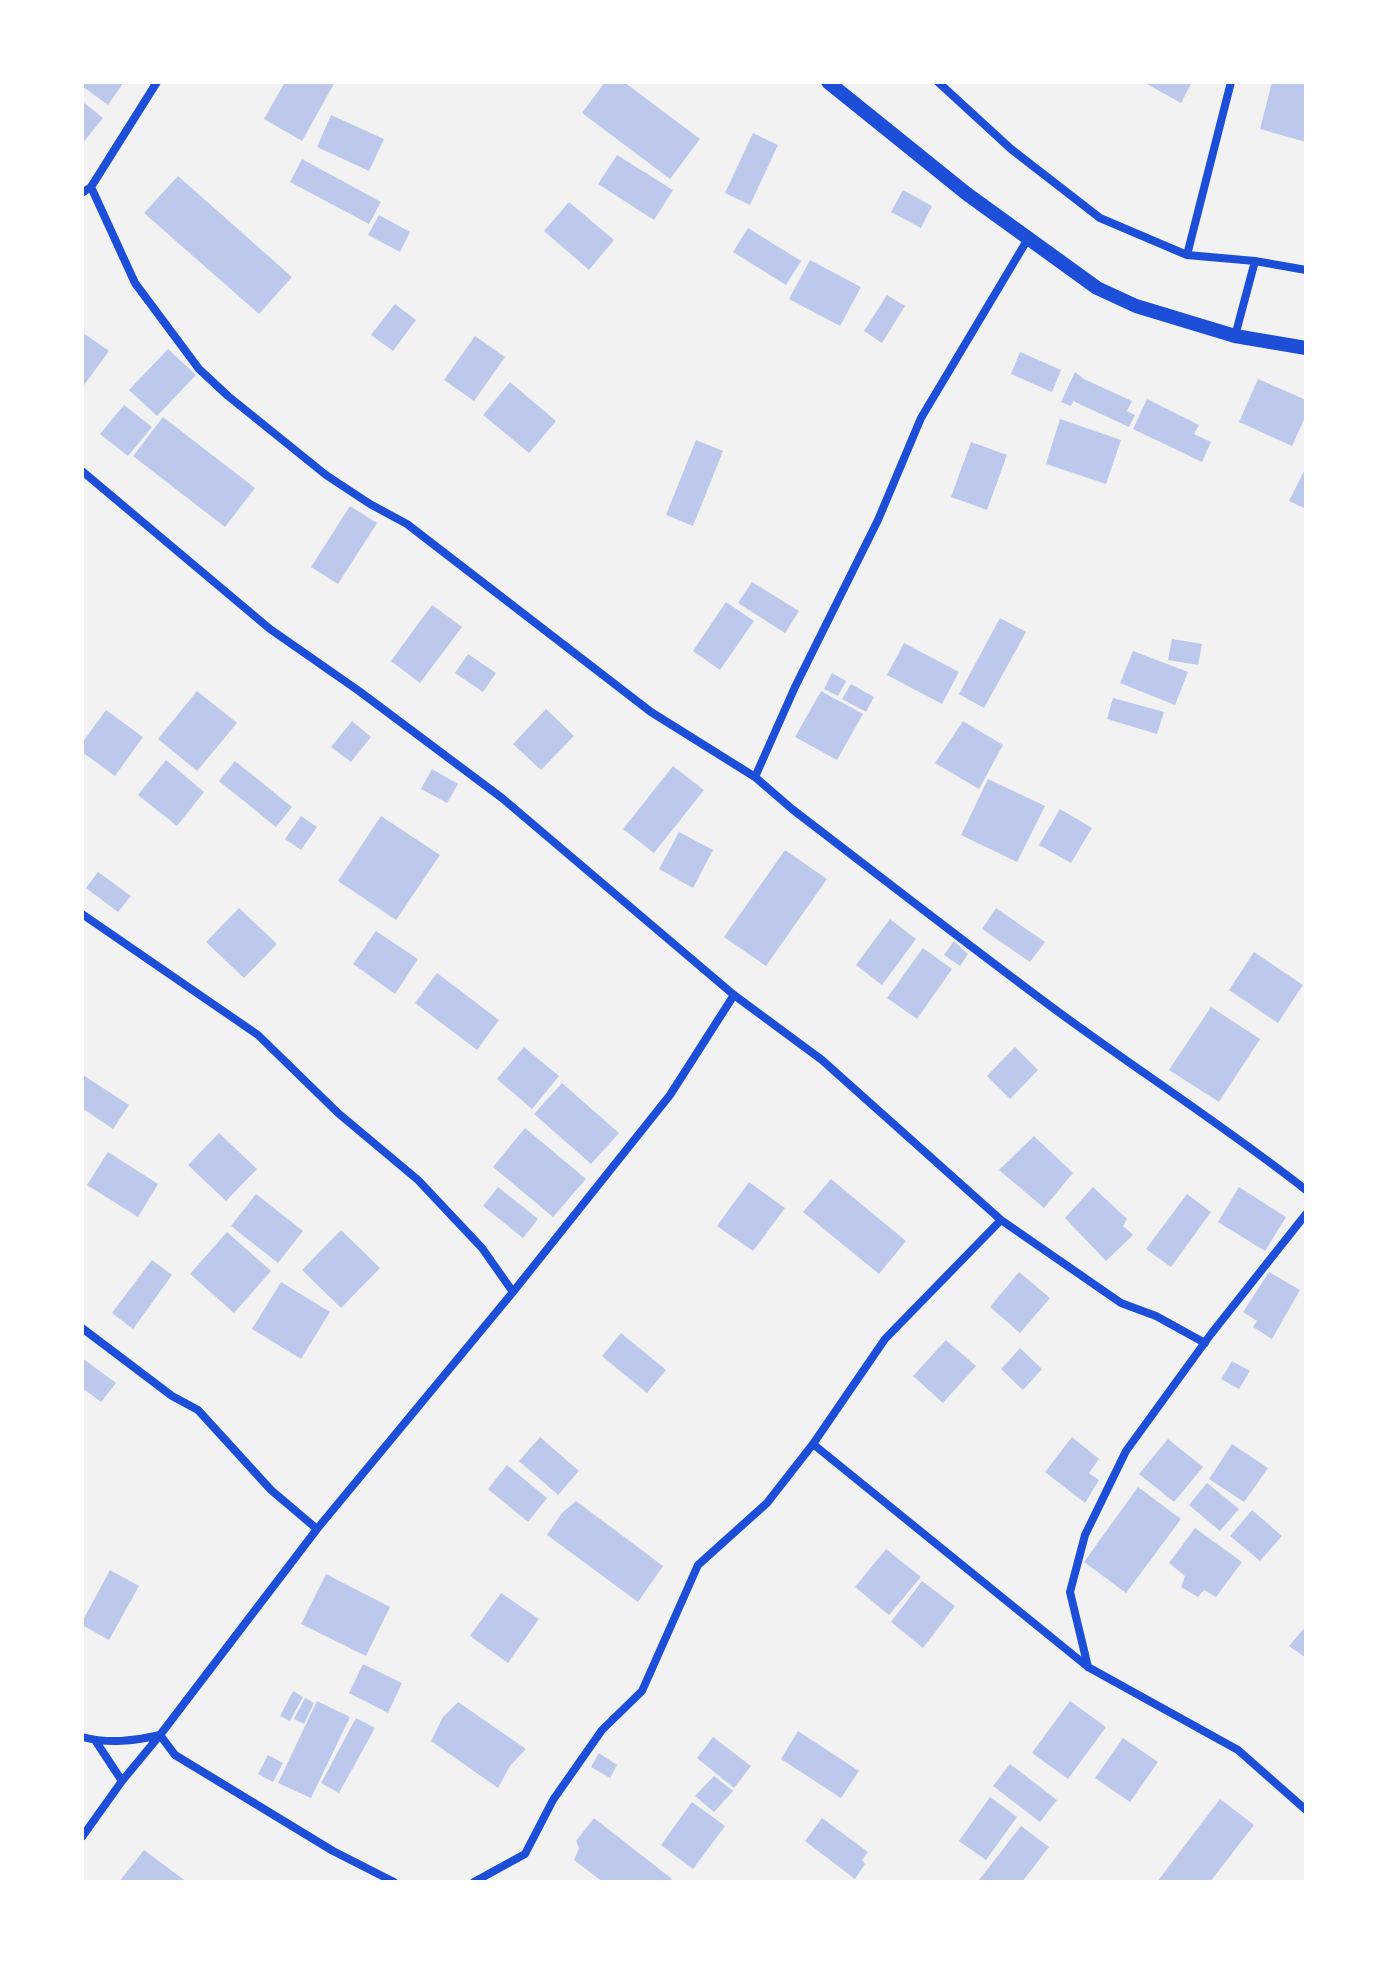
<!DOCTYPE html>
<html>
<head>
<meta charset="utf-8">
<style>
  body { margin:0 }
  #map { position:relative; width:1388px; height:1964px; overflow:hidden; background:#f2f2f2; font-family:"PT Sans Narrow",sans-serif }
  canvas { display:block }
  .frame { position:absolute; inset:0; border:84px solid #fff; pointer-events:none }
</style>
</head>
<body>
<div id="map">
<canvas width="1388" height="1964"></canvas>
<div class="frame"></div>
</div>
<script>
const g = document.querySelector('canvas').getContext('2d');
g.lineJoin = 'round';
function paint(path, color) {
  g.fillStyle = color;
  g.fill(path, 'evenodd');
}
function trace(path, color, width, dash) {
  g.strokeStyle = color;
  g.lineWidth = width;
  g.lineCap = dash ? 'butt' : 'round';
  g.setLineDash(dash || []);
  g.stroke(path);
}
paint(new Path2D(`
  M82,82H124L108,105L82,86Z
  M285,82H335L302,141L264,119Z
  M605,82H624L700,139L670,179L582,113Z
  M1143,82H1192L1181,103Z
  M1272,82H1306V142L1260,129Z
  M82,101L103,118L82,144Z
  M331,115L384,139L369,171L317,147Z
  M753,133L778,145L750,205L725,193Z
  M617,155L673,190L654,220L598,184Z
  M302,159L381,202L369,224L290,182Z
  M178,176L292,277L259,314L144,213Z
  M903,190L932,206L921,228L891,212Z
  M569,202L614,240L589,270L544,231Z
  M379,215L410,232L400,252L368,235Z
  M748,228L801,261L786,285L733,252Z
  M810,260L861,287L840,326L789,299Z
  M887,295L905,306L882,343L864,331Z
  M395,304L416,320L393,351L371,335Z
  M82,332L109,351L82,388Z
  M475,336L505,357L474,401L444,380Z
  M168,349L196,375L157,416L129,390Z
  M1020,352L1061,370L1052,392L1011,374Z
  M1075,372L1084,379L1132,401L1127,411L1135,415L1129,427L1073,401L1071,406L1061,402Z
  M1258,379L1306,400V415L1292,446L1239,422Z
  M510,382L556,421L529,453L483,415Z
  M1147,399L1199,425L1194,434L1211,442L1202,462L1133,429Z
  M124,405L152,427L128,456L100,434Z
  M163,417L255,488L225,527L133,456Z
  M1060,419L1121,440L1106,484L1046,464Z
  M696,440L723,451L693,526L666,515Z
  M971,442L1007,455L987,510L951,497Z
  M1306,467V509L1289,501Z
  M350,506L377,523L338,584L311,567Z
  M752,582L799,611L785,633L738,603Z
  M726,602L754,621L720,670L693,651Z
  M432,605L462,627L420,683L391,661Z
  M1000,618L1026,632L984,708L959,694Z
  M1172,639L1202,644L1198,665L1168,660Z
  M904,643L959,672L942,704L887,675Z
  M1133,651L1188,672L1175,705L1120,683Z
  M468,654L496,673L483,692L455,673Z
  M832,673L846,681L838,696L824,689Z
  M851,684L874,697L866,712L842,699Z
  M197,691L237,723L197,771L158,739Z
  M821,691L863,714L837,760L795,737Z
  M1113,698L1164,712L1157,734L1107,719Z
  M546,709L574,736L541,770L513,744Z
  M106,710L143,737L115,776L82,752V743Z
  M352,721L371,737L351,762L331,747Z
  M963,721L1003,745L979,789L935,763Z
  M166,760L204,792L177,826L138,795Z
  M235,761L292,807L276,827L219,781Z
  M673,766L704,790L654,853L623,829Z
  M432,769L458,784L447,803L421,789Z
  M988,779L1045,806L1017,862L961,835Z
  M1060,809L1092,828L1071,863L1039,845Z
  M301,816L317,827L301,850L285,839Z
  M381,816L440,855L396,920L338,881Z
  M679,832L713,850L693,888L659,869Z
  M785,850L827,879L766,966L724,937Z
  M98,872L131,896L118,912L86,888Z
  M239,908L277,944L244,978L206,942Z
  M996,908L1045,942L1030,962L982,929Z
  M890,919L916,939L882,985L856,965Z
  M376,931L418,959L395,994L353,964Z
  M954,941L968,954L960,966L944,955Z
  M923,948L952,969L917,1019L887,998Z
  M1254,952L1303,985L1278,1023L1229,990Z
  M437,973L499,1020L477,1050L415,1003Z
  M1211,1007L1260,1039L1219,1102L1169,1070Z
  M524,1047L559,1076L532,1109L497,1079Z
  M1015,1047L1038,1070L1010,1099L987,1076Z
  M83,1075L129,1105L113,1129L82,1108Z
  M562,1083L619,1133L591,1164L534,1114Z
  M525,1128L586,1179L553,1217L493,1167Z
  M219,1133L257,1169L226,1201L188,1165Z
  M1034,1136L1073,1173L1044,1208L999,1170Z
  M108,1152L158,1184L138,1217L87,1185Z
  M831,1179L906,1241L879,1274L803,1212Z
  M749,1182L785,1208L753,1251L717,1226Z
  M498,1187L538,1219L523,1238L483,1206Z
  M1093,1187L1127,1219L1123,1226L1133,1235L1106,1261L1065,1218Z
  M1239,1187L1286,1217L1265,1251L1218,1222Z
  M256,1194L303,1231L278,1263L231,1226Z
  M1187,1194L1211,1212L1171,1267L1146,1249Z
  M341,1230L380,1268L341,1308L302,1270Z
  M227,1232L271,1271L234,1313L190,1274Z
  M152,1260L172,1275L133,1329L112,1313Z
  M1019,1272L1050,1298L1020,1333L990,1307Z
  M1269,1272L1300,1290L1272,1339L1253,1327L1257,1321L1243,1312Z
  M281,1282L330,1312L301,1359L252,1329Z
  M621,1333L666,1370L647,1393L602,1356Z
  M946,1340L976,1366L943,1403L913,1376Z
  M1020,1348L1042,1369L1023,1390L1001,1369Z
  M82,1358L116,1383L101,1402L82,1388Z
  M1232,1361L1250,1371L1239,1389L1221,1379Z
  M540,1437L579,1471L558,1495L519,1461Z
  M1072,1437L1099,1459L1089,1473L1099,1480L1085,1503L1045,1472Z
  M1168,1439L1203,1467L1174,1502L1139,1474Z
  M1232,1444L1268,1468L1244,1502L1209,1479Z
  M507,1465L547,1498L528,1522L488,1489Z
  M1207,1483L1239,1509L1220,1531L1189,1505Z
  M1138,1487L1181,1519L1126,1593L1084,1562Z
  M576,1501L663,1566L638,1602L547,1535L562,1513Z
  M1252,1510L1282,1536L1260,1561L1230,1536Z
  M1195,1528L1242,1562L1216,1597L1204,1590L1198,1597L1181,1587L1185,1576L1169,1563Z
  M886,1549L921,1577L889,1615L855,1587Z
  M110,1570L139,1586L109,1640L82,1625V1622Z
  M326,1574L390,1607L366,1656L301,1624Z
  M922,1581L955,1606L923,1648L891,1622Z
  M501,1593L539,1619L508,1663L470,1636Z
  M1306,1626V1658L1289,1646Z
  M363,1664L402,1683L388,1713L349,1693Z
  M293,1691L303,1697L290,1721L280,1716Z
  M305,1698L314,1703L304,1724L294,1719Z
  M317,1701L350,1717L311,1798L278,1783Z
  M1070,1701L1106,1727L1068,1779L1032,1753Z
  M458,1702L526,1749L510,1766L498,1788L431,1741L443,1717Z
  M356,1718L375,1728L339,1793L321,1783Z
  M798,1731L859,1771L841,1798L781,1759Z
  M713,1737L751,1766L734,1788L697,1758Z
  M1123,1738L1158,1762L1130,1802L1095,1778Z
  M599,1753L617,1765L610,1778L591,1767Z
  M268,1755L283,1763L273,1782L258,1774Z
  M1010,1764L1057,1800L1040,1822L993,1786Z
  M714,1776L733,1791L714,1812L695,1796Z
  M990,1797L1017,1817L986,1860L959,1841Z
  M1220,1799L1254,1825L1210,1882H1157Z
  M692,1802L725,1826L693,1869L661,1845Z
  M594,1818L672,1879L670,1882H603L574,1860L579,1848L576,1841Z
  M822,1818L868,1852L862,1860L865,1864L855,1879L805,1841Z
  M1021,1826L1049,1847L1022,1882H982L979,1880Z
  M144,1850L187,1882H119Z`), '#bdc9ec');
trace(new Path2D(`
  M938,82L1011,149L1100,218L1187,255
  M1231,82L1187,255L1255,261
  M91,187L135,283L199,369L228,396L326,475L370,504L407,524L651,712L755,777L792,809C878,875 963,941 1049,1005C1134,1068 1223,1125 1306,1190
  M82,193L91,187L157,82
  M1235,336L1255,261L1306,270
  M82,471L270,629L359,691L502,798L734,995L822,1060L1001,1220L1121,1303L1156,1316L1205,1343
  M755,777L795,687L878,520L921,418L1029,237
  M82,914L258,1035L338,1113L418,1180L482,1248L513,1292
  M82,1328L172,1396L198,1410L271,1490L317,1529
  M813,1444L1088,1667L1238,1750L1306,1810
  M1088,1667L1070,1592L1085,1535L1126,1451L1211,1334L1306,1214
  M82,1737C109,1744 134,1741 160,1735L175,1755L333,1851L394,1882
  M95,1740L122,1781
  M82,1837L122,1781L160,1735L317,1529L513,1292L670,1095L734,995
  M474,1882L525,1854L553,1800L602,1730L642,1691L698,1565L767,1503L813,1444L885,1339L1001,1220`), '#1d4ed8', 8);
trace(new Path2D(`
  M828,82L967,194L1097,288L1136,306L1235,336L1306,348`), '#1d4ed8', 14);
</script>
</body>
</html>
